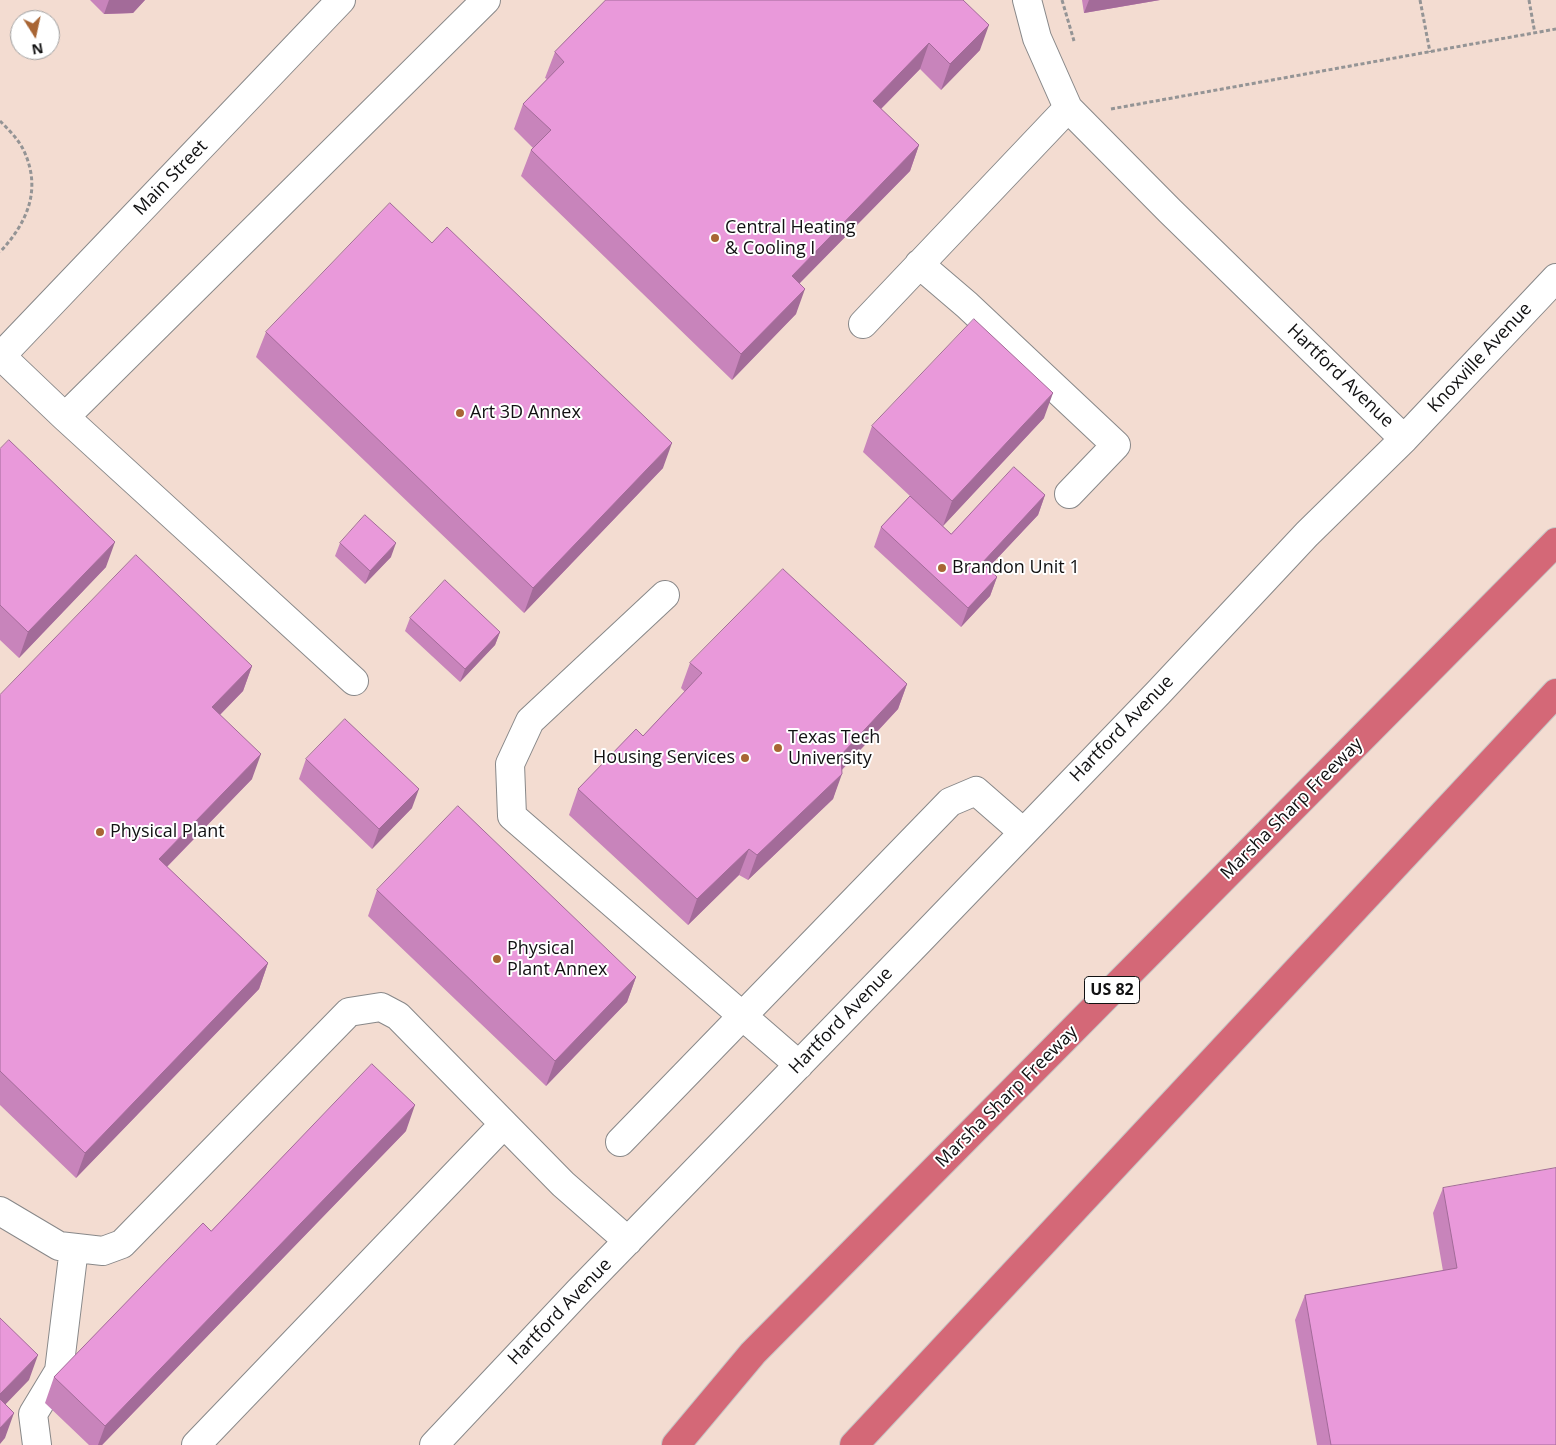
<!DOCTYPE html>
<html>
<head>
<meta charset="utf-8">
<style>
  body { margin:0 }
  #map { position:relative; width:1556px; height:1445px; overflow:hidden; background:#eaebec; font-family:"Open Sans",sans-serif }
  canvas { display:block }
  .north { position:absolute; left:10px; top:10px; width:50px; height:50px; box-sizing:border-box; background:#fff; border:1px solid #a0a0a0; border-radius:50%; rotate:170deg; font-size:14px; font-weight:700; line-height:20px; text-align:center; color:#111112 }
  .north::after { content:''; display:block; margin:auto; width:18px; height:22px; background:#a86534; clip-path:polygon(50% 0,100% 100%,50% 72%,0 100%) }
</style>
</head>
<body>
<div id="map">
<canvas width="1556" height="1445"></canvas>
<div class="north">N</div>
</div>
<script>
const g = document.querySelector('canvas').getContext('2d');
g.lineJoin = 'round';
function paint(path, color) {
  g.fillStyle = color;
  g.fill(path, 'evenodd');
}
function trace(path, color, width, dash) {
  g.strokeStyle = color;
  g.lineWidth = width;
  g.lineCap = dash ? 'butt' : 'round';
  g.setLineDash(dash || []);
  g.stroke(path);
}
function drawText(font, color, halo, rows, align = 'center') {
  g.font = font + ' "Open Sans",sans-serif';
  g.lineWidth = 4;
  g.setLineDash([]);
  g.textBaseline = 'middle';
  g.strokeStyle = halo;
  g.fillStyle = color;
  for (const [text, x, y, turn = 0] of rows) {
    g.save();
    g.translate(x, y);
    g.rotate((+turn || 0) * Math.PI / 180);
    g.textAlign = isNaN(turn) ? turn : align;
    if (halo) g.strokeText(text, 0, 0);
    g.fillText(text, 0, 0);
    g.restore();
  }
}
paint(new Path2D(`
  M0,0H1556V1445H0ZM20,20H50V50H20Z`), '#f3dcd1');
const minor = new Path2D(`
  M1027,0L1037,38L1068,108L1170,211L1404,439
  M919,264L967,305L1116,445L1069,494
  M863,324L1068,108
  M1,356L65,417L354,681
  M0,357L341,0
  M65,417L486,0
  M665,595L530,721L510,764L512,816L799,1065
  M620,1142L950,802L976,791L1023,832
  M0,1211L59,1246L103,1251L122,1244L349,1012L381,1007L398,1016L563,1184L628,1241
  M37,1445L33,1414L59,1371L74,1248
  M196,1445L504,1124
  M434,1445L579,1291L919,941L1158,693L1307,534L1404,439L1556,278`);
const highway = new Path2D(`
  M676,1445L753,1353L1556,542
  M854,1445L1556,693`);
trace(minor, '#888889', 30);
trace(highway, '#c6c6c6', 30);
trace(new Path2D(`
  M1062,0L1074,41
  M1420,0L1430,52
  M1529,0L1535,34
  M1111,109L1556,29
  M0,121C9,130 19,140 24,151C42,190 27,223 0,252`), '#949495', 3, [4, 2.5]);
trace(minor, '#fff', 28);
trace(highway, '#d46877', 28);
paint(new Path2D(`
  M90,0H145L133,13L104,14Z
  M606,0L980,50L941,90L920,69L881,109L919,145L910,171L800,283L796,314L732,380L521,176L531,150L533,148L514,129L523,104L547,79L545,78L555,52Z
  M1082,0H1160L1084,13Z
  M266,332L663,468L524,613L256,357Z
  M1044,418L943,526L951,534L1045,495L1038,515L988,568L997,577L990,596L961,627L874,547L881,527L910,496L863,452L872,426Z
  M0,449L106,567L19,658L0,640Z
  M340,543L391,557L365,584L335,556Z
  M410,618L500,632L495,645L460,682L405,631Z
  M690,663L907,684L898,709L842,770L833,799L748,880L739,875L688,925L569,815L578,789L643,736L685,692L681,688Z
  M252,666L243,691L220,715L252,779L167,867L268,963L259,989L76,1178L0,1105V695Z
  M306,759L412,808L372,849L299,779Z
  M377,890L636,977L627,1002L546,1086L368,916Z
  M406,1131L102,1445H89L45,1403L54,1377L211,1231Z
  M1443,1188L1556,1445H1317L1295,1320L1305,1295L1443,1271L1433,1213Z`), '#c884bb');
paint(new Path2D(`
  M109,0H145L133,13L104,14Z
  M1089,0H1160L1084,13Z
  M989,25L980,50L941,90L950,64Z
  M929,43L920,69L864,126L873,101Z
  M919,145L910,171L782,301L792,276Z
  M805,289L796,314L732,380L741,354Z
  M1053,393L1044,418L943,526L952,501Z
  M672,443L663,468L524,613L533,588Z
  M1045,495L1038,515L975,582L982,563Z
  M115,542L106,567L19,658L28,632Z
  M396,543L391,557L365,584L370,571Z
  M997,577L990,596L961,627L968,608Z
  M500,632L495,645L460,682L465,669Z
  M252,666L243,691L203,732L212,707Z
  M907,684L898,709L832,780L841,755Z
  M261,754L252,779L150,884L159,859Z
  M842,774L833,799L748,880L757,855Z
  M419,789L412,808L372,849L379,829Z
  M749,849L739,875L688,925L697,899Z
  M268,963L259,989L76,1178L85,1153Z
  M636,977L627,1002L546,1086L555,1061Z
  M415,1105L406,1131L102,1445H98L105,1426Z
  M38,1355L29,1380L0,1410V1394Z
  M14,1413L5,1438L0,1444V1428Z`), '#a36b99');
const building = new Path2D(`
  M606,0H963L989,25L950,64L929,43L873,101L919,145L792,276L805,289L741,354L531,150L551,130L523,104L564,62L555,52Z
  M390,203L432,243L447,227L672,443L533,588L266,332Z
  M974,319L1053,393L952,501L872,426Z
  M9,440L115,542L28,632L0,605V449Z
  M1014,467L1045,495L982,563L997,577L968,608L881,527L910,496L951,534Z
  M365,515L396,543L370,571L340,543Z
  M136,555L252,666L212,707L261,754L159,859L268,963L85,1153L0,1071V695Z
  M783,569L907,684L841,755L842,774L757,855L749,849L697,899L578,789L636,729L643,736L702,673L690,663Z
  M445,580L500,632L465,669L410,618Z
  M345,719L419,789L379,829L306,759Z
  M458,806L636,977L555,1061L377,890Z
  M372,1064L415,1105L105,1426L54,1377L203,1223L211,1231Z
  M1556,1168V1445H1331L1305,1295L1457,1268L1443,1188Z
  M0,1318L38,1355L0,1394Z
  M0,1399L14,1413L0,1428Z`);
paint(building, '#e999da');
trace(building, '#a36b99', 1);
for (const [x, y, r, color] of [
  [715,238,5,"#a86534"],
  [460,413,5,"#a86534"],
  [942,568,5,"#a86534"],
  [778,748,5,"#a86534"],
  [745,758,5,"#a86534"],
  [100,832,5,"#a86534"],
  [497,959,5,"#a86534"]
]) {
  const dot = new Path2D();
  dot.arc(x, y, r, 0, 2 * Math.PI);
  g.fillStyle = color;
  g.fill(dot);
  trace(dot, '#fff', 2);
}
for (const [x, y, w] of [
  [1112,990,55]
]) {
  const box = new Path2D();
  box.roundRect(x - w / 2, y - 13.5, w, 27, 4);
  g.fillStyle = '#fff';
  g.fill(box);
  trace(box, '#111112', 1);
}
drawText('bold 16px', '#111112', null, [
  ["US 82",1112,990]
]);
drawText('18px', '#111112', '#fff', [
  ["Main Street",171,178,-46],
  ["Knoxville Avenue",1480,358,-47],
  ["Hartford Avenue",1340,376,44],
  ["Hartford Avenue",1122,729,-46],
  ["Marsha Sharp Freeway",1292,809,-45],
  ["Hartford Avenue",841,1021,-46],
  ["Marsha Sharp Freeway",1007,1097,-45],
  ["Hartford Avenue",560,1312,-46]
]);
drawText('18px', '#111112', '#fff', [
  ["Central Heating",725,228],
  ["& Cooling I",725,249],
  ["Art 3D Annex",470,413],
  ["Brandon Unit 1",952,568],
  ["Texas Tech",788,738],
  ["University",788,759],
  ["Housing Services",735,758,"right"],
  ["Physical Plant",110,832],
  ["Physical",507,949],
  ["Plant Annex",507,970]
], 'left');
</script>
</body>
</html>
